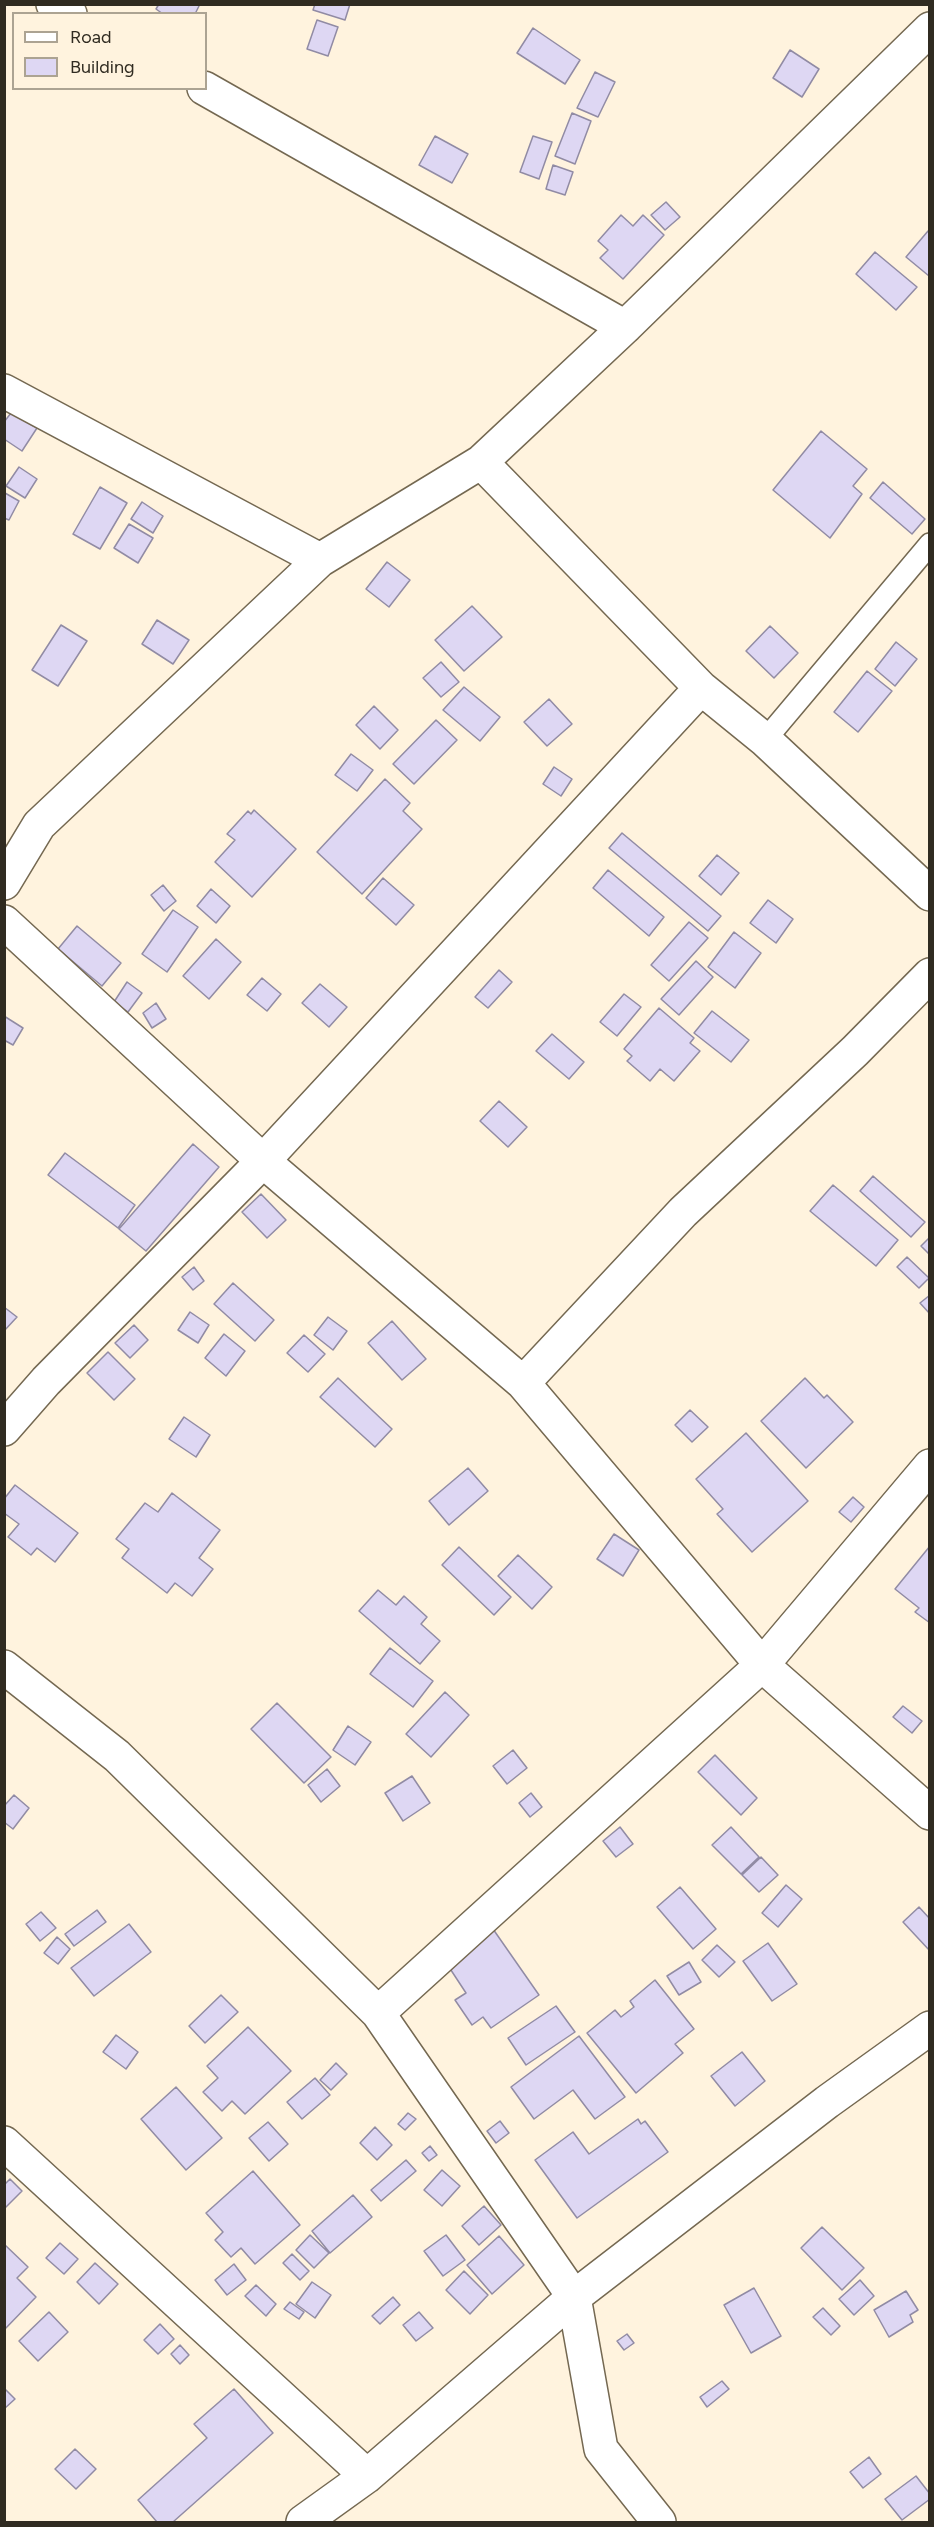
<!DOCTYPE html>
<html>
<head>
<meta charset="utf-8">
<style>
  body { margin:0 }
  #map { position:relative; width:934px; height:2527px; overflow:hidden; background:#fff3de; font-family:Figtree,sans-serif }
  canvas { display:block }
  .frame { position:absolute; inset:0; border:6px solid #302b21; pointer-events:none }
  .legend { position:absolute; left:12px; top:12px; width:195px; height:78px; box-sizing:border-box; background:#fff3de; border:2px solid #aca392; margin:0; padding:8px 10px; list-style:none; font-size:18px; color:#302b21 }
  .legend li { display:flex; align-items:center; gap:12px; height:30px }
  .legend b { width:30px; border:2px solid #aca392 }
</style>
</head>
<body>
<div id="map">
<canvas width="934" height="2527"></canvas>
<div class="frame"></div>
<ul class="legend">
<li><b style="height:8px;background:#fff"></b>Road</li>
<li><b style="height:16px;background:#ded7f3"></b>Building</li>
</ul>
</div>
<script>
const g = document.querySelector('canvas').getContext('2d');
g.lineJoin = 'round';
function paint(path, color) {
  g.fillStyle = color;
  g.fill(path, 'evenodd');
}
function trace(path, color, width, dash) {
  g.strokeStyle = color;
  g.lineWidth = width;
  g.lineCap = dash ? 'butt' : 'round';
  g.setLineDash(dash || []);
  g.stroke(path);
}
const building = new Path2D(`
  M159,4H200L195,14H163L156,9Z
  M315,4H350L345,20L313,10Z
  M317,20L338,27L328,56L307,49Z
  M533,28L580,60L565,84L517,53Z
  M790,50L819,69L802,97L773,78Z
  M595,72L615,82L598,117L577,108Z
  M572,113L591,121L575,164L555,156Z
  M435,136L468,154L452,183L419,165Z
  M533,136L552,142L539,179L520,172Z
  M553,165L573,172L565,195L546,189Z
  M666,202L680,217L665,230L651,215Z
  M621,215L633,226L643,215L664,235L623,279L600,258L608,250L598,241Z
  M928,231L930,233L929,276L906,257Z
  M875,252L917,287L896,310L856,274Z
  M11,413L37,428L22,451L4,439V422Z
  M821,431L867,469L853,486L862,494L830,538L773,490Z
  M19,467L37,479L25,498L6,486Z
  M883,482L925,519L912,534L870,498Z
  M100,487L127,503L100,549L73,534Z
  M5,493L19,501L9,520L4,518Z
  M142,502L163,516L153,533L131,519Z
  M129,524L153,538L138,563L114,548Z
  M387,562L410,580L389,607L366,589Z
  M472,606L502,637L464,671L435,640Z
  M157,620L189,640L173,664L142,644Z
  M61,625L87,641L58,686L32,670Z
  M770,626L798,653L774,678L746,651Z
  M896,642L917,659L895,686L875,669Z
  M441,662L459,682L441,697L423,678Z
  M867,671L892,691L858,732L834,712Z
  M464,687L500,717L480,741L443,710Z
  M549,699L572,724L547,746L524,722Z
  M374,706L398,730L380,749L356,725Z
  M436,720L457,740L414,784L393,764Z
  M351,754L373,770L357,791L335,775Z
  M554,767L572,779L561,796L543,784Z
  M385,779L410,803L403,811L422,829L362,894L317,852Z
  M254,810L296,849L252,897L215,862L235,840L227,834L248,811L251,814Z
  M622,833L721,916L708,931L609,848Z
  M717,855L739,873L721,895L699,876Z
  M608,870L664,917L649,936L593,888Z
  M383,878L414,905L396,925L366,898Z
  M163,885L176,901L164,911L151,895Z
  M211,889L230,906L216,923L197,906Z
  M768,900L793,919L776,943L750,923Z
  M173,910L198,927L167,972L142,954Z
  M689,922L708,938L669,981L651,965Z
  M77,926L121,963L102,986L58,949Z
  M734,932L761,953L735,988L708,967Z
  M216,939L241,962L209,999L183,976Z
  M696,961L713,977L679,1015L661,999Z
  M499,970L512,982L488,1008L475,997Z
  M262,978L281,994L267,1011L247,995Z
  M127,982L142,993L128,1012L114,1002Z
  M320,984L347,1007L329,1027L302,1003Z
  M624,994L641,1007L617,1036L600,1022Z
  M156,1003L166,1019L152,1028L143,1013Z
  M659,1008L694,1038L690,1043L700,1051L674,1081L660,1069L650,1081L627,1061L632,1056L624,1049Z
  M712,1011L749,1040L731,1062L694,1033Z
  M4,1016L23,1028L13,1045L4,1040Z
  M552,1034L584,1062L569,1079L536,1051Z
  M499,1101L527,1127L508,1147L480,1121Z
  M193,1144L219,1167L146,1251L119,1229Z
  M65,1153L135,1205L118,1228L48,1175Z
  M873,1176L925,1222L911,1237L860,1191Z
  M833,1185L898,1240L876,1266L810,1211Z
  M261,1194L286,1220L267,1238L242,1212Z
  M930,1237V1255L921,1246Z
  M907,1257L929,1278L919,1288L897,1267Z
  M194,1267L204,1281L193,1290L182,1277Z
  M233,1283L274,1320L255,1341L214,1304Z
  M930,1295V1314L920,1303Z
  M4,1307L17,1317L4,1331Z
  M190,1312L209,1325L198,1343L178,1330Z
  M328,1317L347,1331L333,1350L314,1335Z
  M392,1321L426,1359L402,1380L368,1343Z
  M134,1325L148,1340L130,1358L115,1343Z
  M224,1334L245,1351L226,1376L205,1358Z
  M304,1335L325,1354L308,1372L287,1353Z
  M108,1352L135,1379L114,1400L87,1373Z
  M338,1378L392,1429L375,1447L320,1397Z
  M805,1378L824,1398L827,1395L853,1422L806,1468L761,1421Z
  M690,1410L708,1427L692,1442L675,1425Z
  M184,1417L210,1435L196,1457L169,1439Z
  M746,1433L808,1501L752,1552L717,1514L723,1509L696,1479Z
  M468,1468L488,1491L449,1525L429,1501Z
  M15,1485L78,1533L55,1562L37,1548L31,1555L8,1537L19,1524L4,1513V1499Z
  M172,1493L220,1530L199,1558L213,1569L192,1596L175,1583L167,1593L122,1558L129,1549L116,1539L145,1503L158,1512Z
  M853,1497L864,1507L851,1522L839,1512Z
  M614,1534L639,1550L623,1576L597,1559Z
  M930,1546V1623L915,1612L919,1608L895,1589Z
  M459,1547L511,1597L494,1615L442,1565Z
  M518,1555L552,1587L532,1609L498,1576Z
  M378,1590L396,1605L404,1596L427,1617L421,1624L440,1641L420,1664L359,1611Z
  M390,1648L433,1681L413,1707L370,1674Z
  M445,1692L469,1715L431,1757L406,1734Z
  M277,1703L331,1757L304,1783L251,1729Z
  M903,1706L922,1721L912,1733L893,1717Z
  M348,1726L371,1742L355,1765L333,1750Z
  M513,1750L527,1768L507,1784L493,1766Z
  M715,1755L757,1798L741,1815L698,1772Z
  M327,1769L340,1786L321,1802L308,1785Z
  M412,1776L430,1803L403,1821L385,1793Z
  M531,1793L542,1807L530,1817L519,1803Z
  M14,1795L29,1808L13,1829L4,1822V1806Z
  M620,1827L633,1844L616,1857L603,1841Z
  M731,1827L759,1857L741,1874L712,1845Z
  M761,1857L778,1875L759,1892L742,1875Z
  M786,1885L802,1899L778,1927L762,1913Z
  M680,1887L716,1929L693,1949L657,1907Z
  M919,1907L930,1919V1951L903,1922Z
  M97,1910L106,1922L74,1946L65,1934Z
  M41,1912L56,1928L40,1941L26,1924Z
  M129,1924L151,1952L94,1996L71,1968Z
  M493,1929L539,1995L491,2028L483,2017L472,2025L455,2000L466,1993L445,1961Z
  M57,1937L70,1949L58,1964L44,1953Z
  M768,1943L797,1984L772,2001L743,1961Z
  M717,1945L735,1962L719,1977L702,1960Z
  M689,1962L701,1982L679,1995L667,1976Z
  M655,1980L694,2029L675,2044L683,2053L636,2093L587,2033L615,2010L621,2017L634,2007L630,2001Z
  M221,1995L238,2012L205,2043L189,2026Z
  M556,2006L575,2032L526,2065L508,2038Z
  M248,2027L291,2071L245,2114L232,2101L222,2111L203,2092L218,2078L207,2066Z
  M116,2035L138,2052L126,2069L103,2052Z
  M579,2036L625,2097L595,2119L573,2090L534,2119L511,2087Z
  M742,2052L765,2081L735,2106L711,2076Z
  M336,2063L347,2074L331,2090L320,2080Z
  M315,2078L330,2095L302,2119L287,2102Z
  M176,2087L222,2138L186,2170L141,2119Z
  M408,2113L416,2119L405,2130L398,2124Z
  M638,2119L641,2124L645,2121L668,2152L577,2218L535,2160L573,2132L589,2154Z
  M500,2121L509,2133L496,2143L487,2131Z
  M268,2122L288,2144L269,2161L249,2138Z
  M375,2127L392,2145L377,2160L360,2143Z
  M430,2146L437,2155L429,2161L422,2153Z
  M406,2160L416,2171L381,2201L371,2190Z
  M442,2170L460,2186L442,2206L424,2190Z
  M253,2171L300,2225L255,2264L241,2248L231,2257L215,2240L223,2232L206,2213Z
  M10,2179L22,2191L4,2209V2185Z
  M353,2195L372,2217L330,2253L312,2231Z
  M484,2206L501,2225L479,2245L462,2226Z
  M822,2227L864,2268L842,2290L801,2248Z
  M310,2235L329,2253L314,2268L296,2250Z
  M446,2235L465,2260L443,2276L424,2251Z
  M499,2236L524,2265L492,2294L467,2265Z
  M60,2243L78,2259L64,2274L46,2258Z
  M4,2244L28,2267L17,2278L36,2297L4,2330Z
  M292,2254L309,2271L300,2280L283,2263Z
  M95,2263L118,2284L99,2304L77,2282Z
  M234,2264L246,2280L227,2295L215,2280Z
  M464,2271L488,2295L470,2314L446,2290Z
  M860,2280L874,2296L854,2315L839,2299Z
  M312,2282L331,2295L315,2318L296,2304Z
  M256,2285L276,2304L266,2316L245,2296Z
  M754,2288L781,2336L751,2353L724,2305Z
  M906,2291L918,2310L910,2315L913,2322L889,2337L874,2310Z
  M393,2297L400,2305L380,2324L372,2316Z
  M290,2302L304,2312L299,2319L284,2309Z
  M823,2308L840,2326L831,2335L813,2317Z
  M49,2312L68,2332L38,2361L19,2341Z
  M419,2312L433,2328L416,2341L403,2325Z
  M160,2324L174,2339L158,2354L144,2340Z
  M627,2334L634,2343L624,2350L617,2341Z
  M180,2345L189,2355L180,2364L171,2354Z
  M722,2381L729,2389L707,2407L700,2397Z
  M4,2388L15,2399L4,2409Z
  M234,2389L273,2433L173,2522H157L138,2500L207,2438L194,2424Z
  M75,2449L96,2469L76,2489L55,2469Z
  M869,2457L881,2474L863,2488L850,2472Z
  M916,2476L930,2494V2499L902,2520L885,2499Z`);
paint(building, '#ded7f3');
trace(building, '#918ba4', 1.5);
const lane = new Path2D(`
  M765,740L930,544`);
const street = new Path2D(`
  M53,4L70,14
  M930,29L625,327L481,462L701,688L765,740L930,894
  M204,88L625,327
  M4,391L320,560
  M4,883L39,825L320,560L481,462
  M4,922L263,1161L523,1383L762,1665L930,1813
  M523,1383L683,1212L855,1051L930,975
  M4,1429L46,1381L263,1161L701,688
  M4,1667L117,1756L378,2013L574,2297L601,2449L659,2522
  M378,2013L762,1665L930,1466
  M4,2143L367,2476
  M303,2522L367,2476L574,2297L827,2102L930,2028`);
trace(lane, '#746851', 24);
trace(street, '#746851', 36);
trace(lane, '#fff', 21);
trace(street, '#fff', 33);
</script>
</body>
</html>
